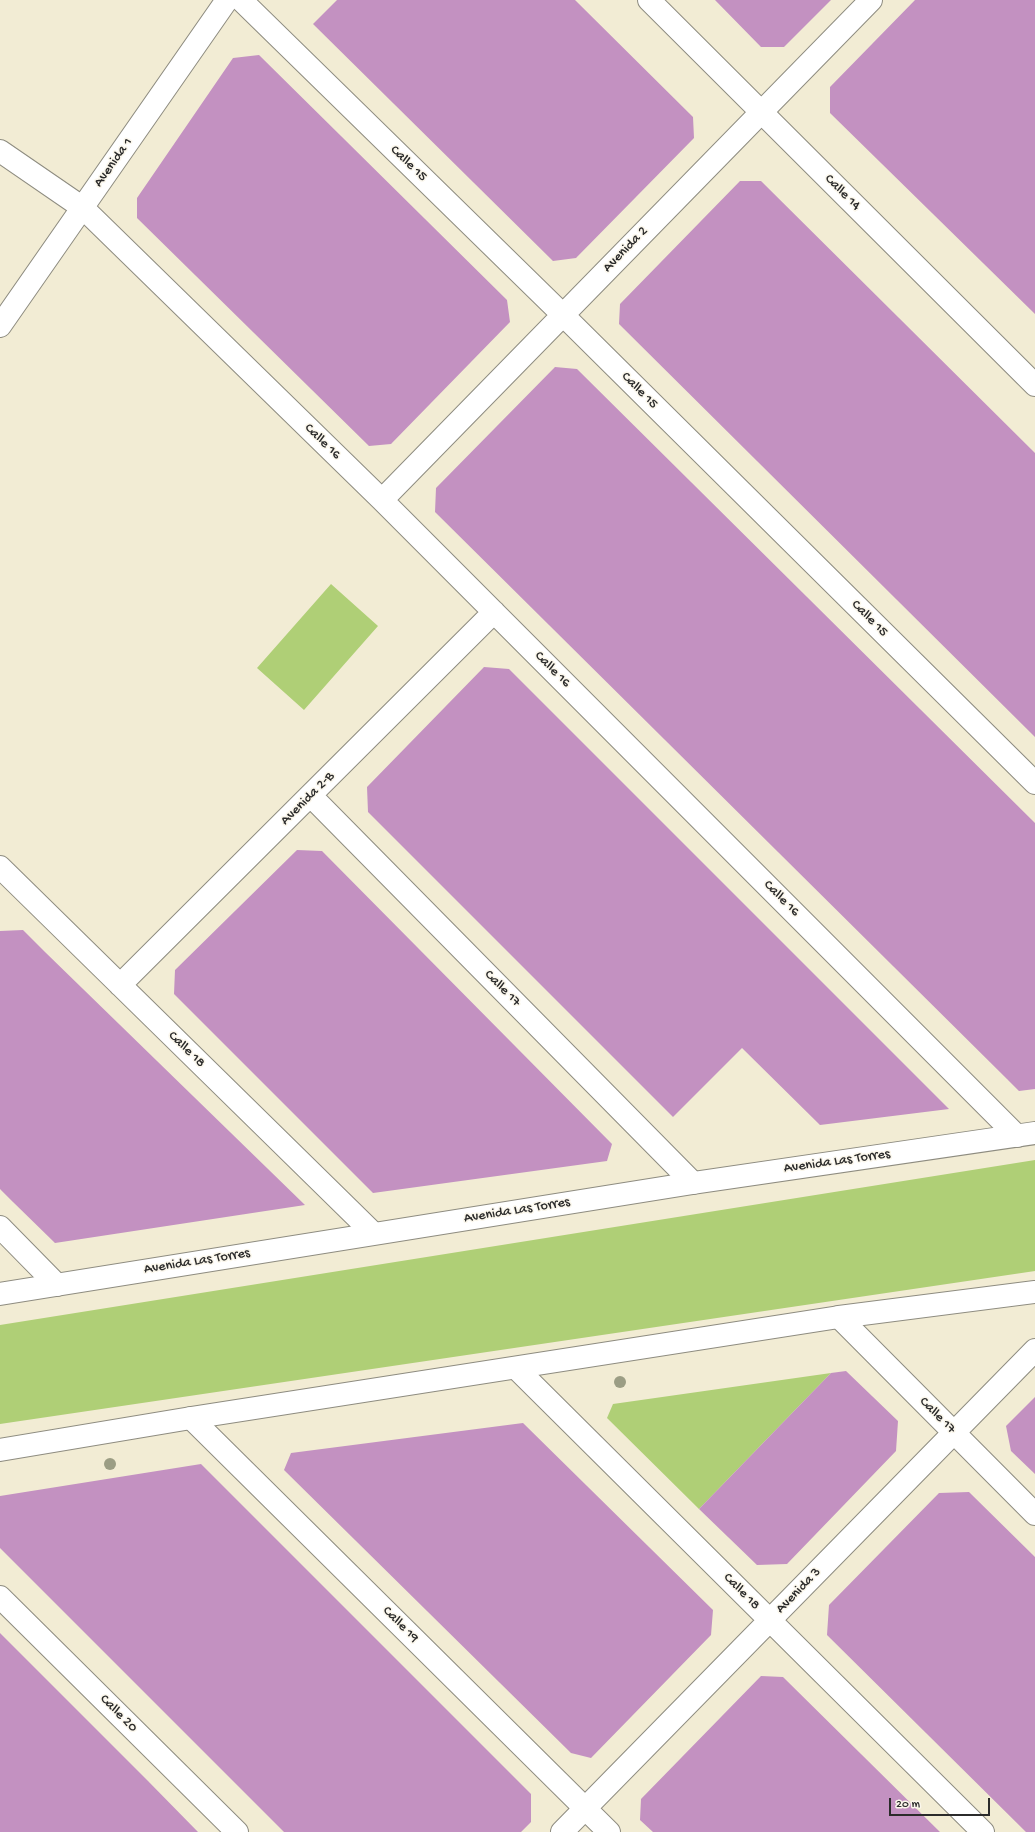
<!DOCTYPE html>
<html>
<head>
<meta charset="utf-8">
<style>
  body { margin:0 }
  #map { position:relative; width:1035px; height:1832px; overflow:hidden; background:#f2ecd4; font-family:"Gochi Hand",sans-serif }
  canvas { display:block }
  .scale { position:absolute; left:889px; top:1798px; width:101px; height:18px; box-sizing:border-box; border:2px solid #2b2b2b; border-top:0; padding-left:5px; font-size:12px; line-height:14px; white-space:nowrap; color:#2b2b2b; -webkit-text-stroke:3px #fbf7ec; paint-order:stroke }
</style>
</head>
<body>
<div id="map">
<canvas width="1035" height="1832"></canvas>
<div class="scale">20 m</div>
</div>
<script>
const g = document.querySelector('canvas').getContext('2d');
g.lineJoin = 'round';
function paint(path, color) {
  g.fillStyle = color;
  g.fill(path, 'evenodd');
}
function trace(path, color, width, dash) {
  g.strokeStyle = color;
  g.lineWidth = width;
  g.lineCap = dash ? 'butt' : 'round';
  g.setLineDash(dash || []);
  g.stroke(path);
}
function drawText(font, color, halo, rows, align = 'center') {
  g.font = font + ' "Gochi Hand",sans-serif';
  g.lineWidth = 3;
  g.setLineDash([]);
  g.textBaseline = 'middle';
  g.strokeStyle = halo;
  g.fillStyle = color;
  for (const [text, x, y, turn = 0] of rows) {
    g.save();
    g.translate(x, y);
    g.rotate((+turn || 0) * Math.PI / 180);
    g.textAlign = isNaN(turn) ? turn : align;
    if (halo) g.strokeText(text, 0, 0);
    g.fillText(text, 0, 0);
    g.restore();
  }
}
paint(new Path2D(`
  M331,584L378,626L304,710L257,668Z
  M1035,1160V1271L0,1424V1325Z
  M831,1373L699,1509L607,1418L613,1404Z`), '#afcf76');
paint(new Path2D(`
  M337,0H575L693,117L694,138L576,258L553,261L313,24Z
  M715,0H831L784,47H761Z
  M915,0H1035V314L830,113V87Z
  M259,55L507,300L510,322L391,444L369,446L137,218V198L233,58Z
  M740,181H761L1035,453V737L619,324L620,304Z
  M555,367L577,369L1035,823V1089L1019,1091L1007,1079L435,512L436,488Z
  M484,667L509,669L949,1109L820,1125L742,1048L673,1117L368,812L367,787Z
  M297,850L322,851L612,1144L607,1161L373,1193L174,994L175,970Z
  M23,930L45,952L305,1205L55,1243L13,1202L0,1189V931Z
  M846,1371L898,1421L896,1451L787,1564L757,1565L699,1509L831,1373Z
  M1035,1397V1474L1011,1451L1006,1426Z
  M523,1423L713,1610L711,1635L591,1758L571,1753L284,1470L291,1453Z
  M201,1464L531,1794V1822L521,1832H284L0,1548V1496Z
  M969,1492L1035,1557V1832H1026L827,1635L829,1605L939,1493Z
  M0,1633L148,1781L198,1832H0Z
  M761,1676L783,1677L940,1832H653L640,1820L641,1799Z`), '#c391c1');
const minor = new Path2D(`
  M241,0L563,315L1035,783
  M0,151L83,208L382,500L1017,1136
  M382,500L871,0
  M311,796L693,1183
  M0,867L373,1233
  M120,985L494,612
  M0,1227L57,1285
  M839,1317L1035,1514
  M516,1368L983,1832
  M191,1418L609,1832
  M0,1597L237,1832
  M562,1832L1035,1350`);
const tertiary = new Path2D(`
  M649,0L1035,385
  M0,326L227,0
  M0,1294L693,1183L1035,1133
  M0,1450L191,1418L839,1317L1035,1292`);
trace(minor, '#8e8c80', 24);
trace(tertiary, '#8e8c80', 24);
trace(minor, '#fff', 22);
trace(tertiary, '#fff', 22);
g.fillStyle = '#9b9d84';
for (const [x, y] of [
  [620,1382],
  [110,1464]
]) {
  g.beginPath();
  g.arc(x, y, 6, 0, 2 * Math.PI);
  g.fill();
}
drawText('14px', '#2b2b2b', '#fbf7ec', [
  ["Avenida 1",114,163,-55],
  ["Calle 15",408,164,44],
  ["Calle 14",842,193,45],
  ["Avenida 2",626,250,-46],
  ["Calle 15",639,391,45],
  ["Calle 16",322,442,44],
  ["Calle 15",869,619,45],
  ["Calle 16",552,670,45],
  ["Avenida 2-B",308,799,-45],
  ["Calle 16",781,899,45],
  ["Calle 17",502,989,45],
  ["Calle 18",186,1050,44],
  ["Avenida Las Torres",837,1162,-8],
  ["Avenida Las Torres",517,1211,-9],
  ["Avenida Las Torres",197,1262,-9],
  ["Calle 17",937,1416,45],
  ["Avenida 3",799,1591,-46],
  ["Calle 18",741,1592,45],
  ["Calle 19",400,1625,45],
  ["Calle 20",118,1714,45]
]);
</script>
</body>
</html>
